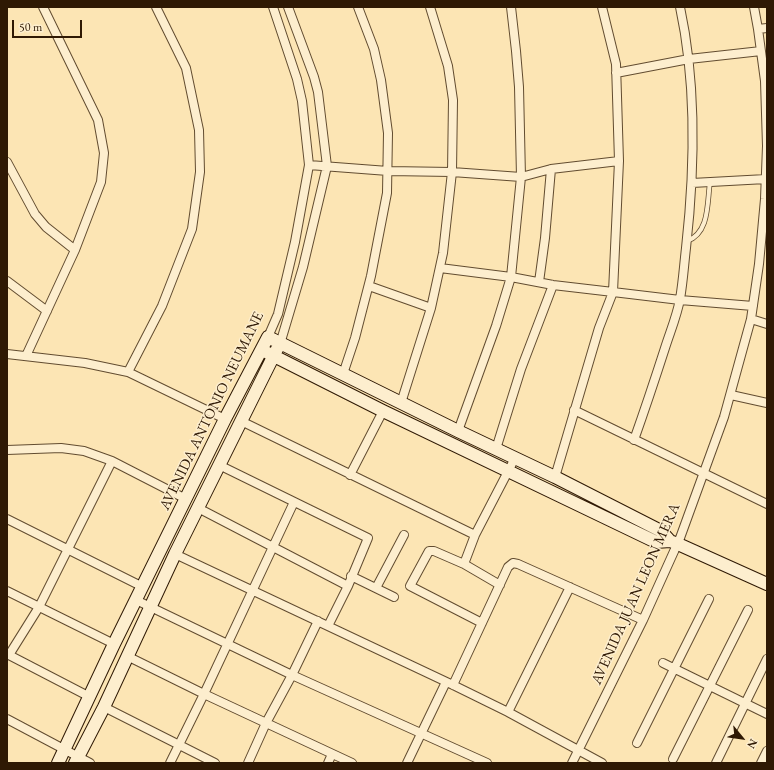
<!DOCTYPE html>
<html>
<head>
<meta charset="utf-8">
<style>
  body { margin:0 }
  #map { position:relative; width:774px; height:770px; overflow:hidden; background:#fce5b4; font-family:"EB Garamond",serif }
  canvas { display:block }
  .frame { position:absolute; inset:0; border:8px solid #2f1904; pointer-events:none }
  .north { position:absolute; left:722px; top:718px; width:40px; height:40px; -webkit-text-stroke:3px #fdeece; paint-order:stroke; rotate:119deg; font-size:11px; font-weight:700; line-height:16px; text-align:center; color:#2f1904 }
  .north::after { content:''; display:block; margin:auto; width:14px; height:18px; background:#2f1904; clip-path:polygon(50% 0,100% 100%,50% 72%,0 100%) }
  .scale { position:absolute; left:12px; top:20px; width:70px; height:18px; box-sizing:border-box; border:2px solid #2f1904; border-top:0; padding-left:5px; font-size:12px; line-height:14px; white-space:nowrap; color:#2f1904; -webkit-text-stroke:3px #fdeece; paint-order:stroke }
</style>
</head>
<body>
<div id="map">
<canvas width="774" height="770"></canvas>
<div class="frame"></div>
<div class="north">N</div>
<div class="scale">50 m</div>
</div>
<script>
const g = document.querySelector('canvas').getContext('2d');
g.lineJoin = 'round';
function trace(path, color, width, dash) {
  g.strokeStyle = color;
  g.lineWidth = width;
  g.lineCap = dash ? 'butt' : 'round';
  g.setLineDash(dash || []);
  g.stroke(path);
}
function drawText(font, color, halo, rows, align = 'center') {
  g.font = font + ' "EB Garamond",serif';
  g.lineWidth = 3;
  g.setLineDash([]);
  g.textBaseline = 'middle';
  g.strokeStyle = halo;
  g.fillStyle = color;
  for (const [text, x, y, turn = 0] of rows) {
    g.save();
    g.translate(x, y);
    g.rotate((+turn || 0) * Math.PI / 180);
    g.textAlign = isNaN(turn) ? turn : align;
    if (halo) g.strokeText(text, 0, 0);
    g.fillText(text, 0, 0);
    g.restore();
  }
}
const lane = new Path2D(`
  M687,241C710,233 707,202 710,182`);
const street = new Path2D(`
  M758,29L767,28
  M616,73L689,59L761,51
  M7,162L35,214L46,227L75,250
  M309,165L388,171L452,172L521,177L551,169L619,161
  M692,183L766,179
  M440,268L511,277L553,285L613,292L680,300L753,306
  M7,281L47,311
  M539,282L545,238L551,169
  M369,286L431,308
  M751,319L767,324
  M268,337L278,314L295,242L309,165L302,101L297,79L273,7
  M280,344L303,267L327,166L318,92L314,77L288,7
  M7,354L85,363L128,372L225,419
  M26,356L75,250L101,182L104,153L98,120L43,7
  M128,372L162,306L192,229L200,172L199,130L186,68L156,7
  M343,374L355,338L371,276L387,193L388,133L381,80L374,49L358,7
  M731,395L767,403
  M401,403L431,308L443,253L452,172L453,100L448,66L430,7
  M574,410L767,504
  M241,421L475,535
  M458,431L496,326L511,277L521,177L519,87L516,51L511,7
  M634,440C645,409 655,379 665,348C670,332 677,316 680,299C683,282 684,265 686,248C695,168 697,86 680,7
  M496,449L521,369L553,285
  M7,450L61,448L84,451L112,461L186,499
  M219,465L368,538L348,586L328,626
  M350,475L383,411
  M555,477L599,328L613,292L619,161L616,64L602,7
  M198,508L348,586
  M7,519L143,587
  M175,554L453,685L508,712L602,763
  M464,564L434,551H429L410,586L482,623
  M351,576L394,597
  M500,585L464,564L475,535L515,458
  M376,588L404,535
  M7,591L114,644
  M136,600L292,675L487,763
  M7,654L90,697
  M9,655L39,607L112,461
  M127,656L204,694L352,763
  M663,663L767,714
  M453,685L508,567L513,563L518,564L643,620
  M104,707L215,763
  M508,712L570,587
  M7,719L90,763
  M637,743L709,599
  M673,759L748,610
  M170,763L204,694L294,502
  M248,763L266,723L292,675L318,621
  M328,763L332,754
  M407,763L446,682
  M572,763L643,620L680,538L724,417L751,319L759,264L765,199L767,146L765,81L758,29L754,7
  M716,763L767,659
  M761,763L767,751`);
const secondary = new Path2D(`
  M262,350L383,411L656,542L670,541L678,544L767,584
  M58,763L114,644L225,419L268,337L458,431L555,477L661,531L670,541
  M75,763L104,707L175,554L277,349`);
trace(lane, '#624c30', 5.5);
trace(street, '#624c30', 10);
trace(secondary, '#2f1904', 14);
trace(lane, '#fdeece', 4);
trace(street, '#fdeece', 8);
trace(secondary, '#fdeece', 12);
drawText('15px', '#2f1904', '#fdeece', [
  ["AVENIDA ANTONIO NEUMANE",212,411,-64],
  ["AVENIDA JUAN LEON MERA",636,594,-66]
]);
</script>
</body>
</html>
